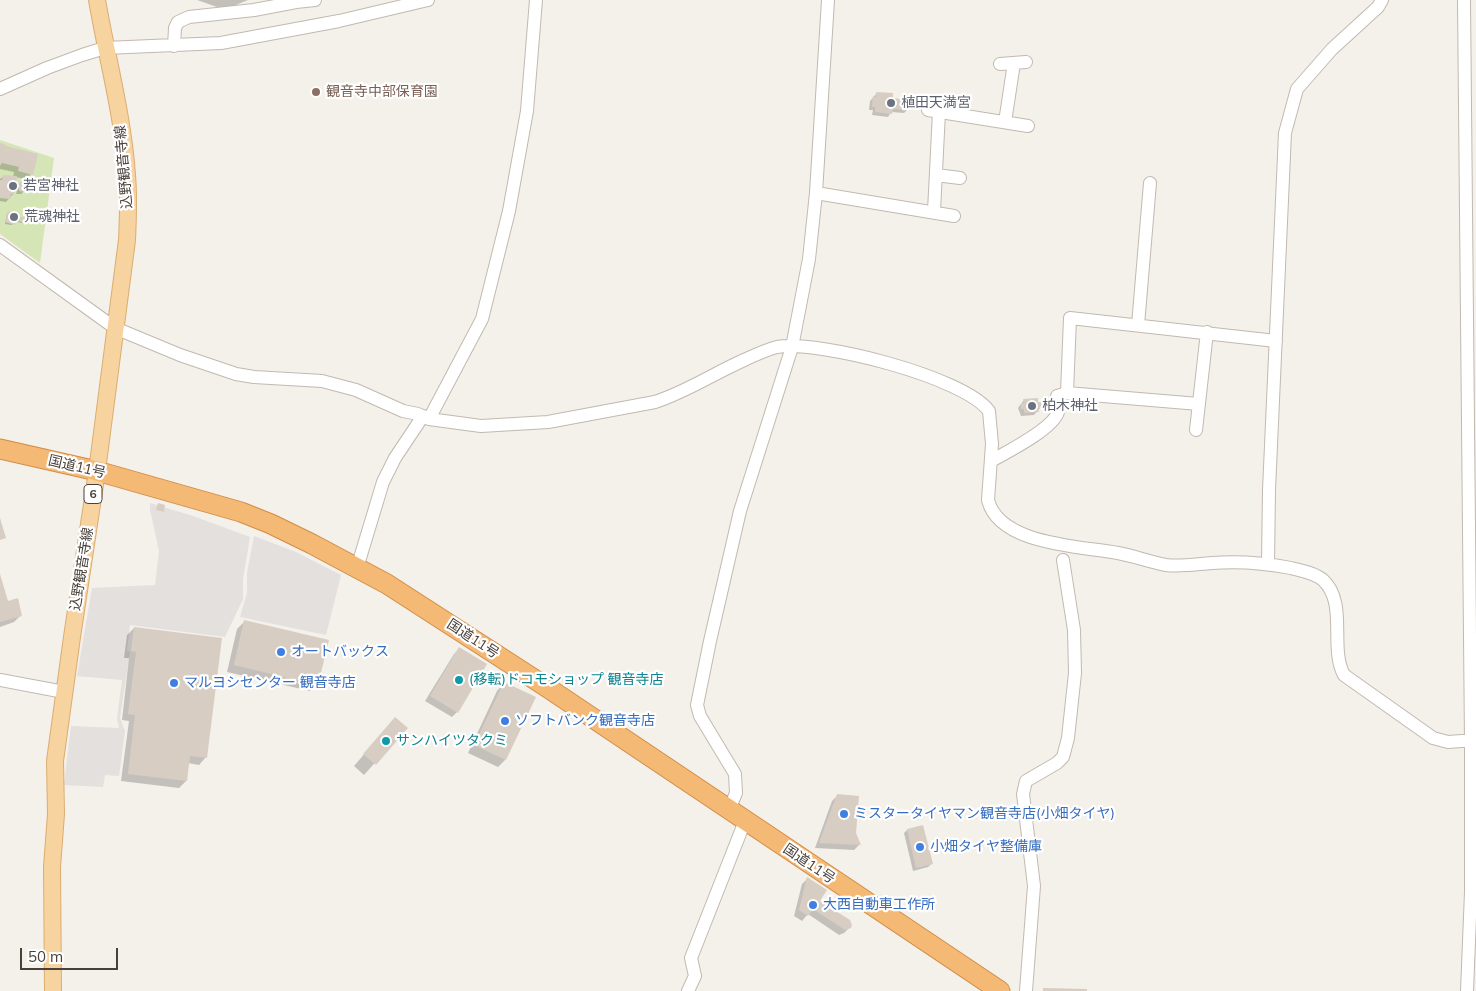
<!DOCTYPE html>
<html>
<head>
<meta charset="utf-8">
<style>
  body { margin:0 }
  #map { position:relative; width:1476px; height:991px; overflow:hidden; background:#f4f0ea; font-family:Mulish,sans-serif }
  canvas { display:block }
  .scale { position:absolute; left:20px; top:948px; width:98px; height:22px; box-sizing:border-box; border:2px solid #484039; border-top:0; padding-left:6px; font-size:15px; line-height:18px; white-space:nowrap; color:#484039; -webkit-text-stroke:4px #fff; paint-order:stroke }
</style>
</head>
<body>
<div id="map">
<canvas width="1476" height="991"></canvas>
<div class="scale">50 m</div>
</div>
<script>
const g = document.querySelector('canvas').getContext('2d');
g.lineJoin = 'round';
function paint(path, color) {
  g.fillStyle = color;
  g.fill(path, 'evenodd');
}
function trace(path, color, width, dash) {
  g.strokeStyle = color;
  g.lineWidth = width;
  g.lineCap = dash ? 'butt' : 'round';
  g.setLineDash(dash || []);
  g.stroke(path);
}
function drawText(font, color, halo, rows, align = 'center') {
  g.font = font + ' Mulish,"Noto Sans JP",sans-serif';
  g.lineWidth = 4.5;
  g.setLineDash([]);
  g.textBaseline = 'middle';
  g.strokeStyle = halo;
  g.fillStyle = color;
  for (const [text, x, y, turn = 0] of rows) {
    g.save();
    g.translate(x, y);
    g.rotate((+turn || 0) * Math.PI / 180);
    g.textAlign = isNaN(turn) ? turn : align;
    if (halo) g.strokeText(text, 0, 0);
    g.fillText(text, 0, 0);
    g.restore();
  }
}
paint(new Path2D(`
  M0,140L54,158L40,263L0,234Z`), '#d6e5b6');
paint(new Path2D(`
  M150,503L193,516L250,537L243,579V599L225,637L130,625L127,651L130,652L120,718L125,731L119,776L105,775L103,787L64,785L71,726L119,728L117,718L122,680L77,676L92,588L155,585L159,551L150,510Z
  M254,536L296,552L341,575L326,635L240,617L247,593V573Z`), '#e3e0de');
paint(new Path2D(`
  M197,0H248L231,7H217Z
  M877,93L892,99L907,110L904,113L891,112L888,117L872,115L873,110H869L870,101Z
  M0,144L31,174L26,179L15,177L14,185L17,186L20,183L24,191L21,194H16L17,191L13,190V194L6,202L0,201V179L4,176L13,177L14,172L0,169Z
  M7,213L15,217L24,222L22,223L14,221L12,225L5,224Z
  M1024,400L1037,403L1041,407L1034,415L1021,416L1018,408Z
  M0,577L7,603L21,615L14,622L0,627Z
  M244,622L317,684L310,691L227,672L237,629Z
  M134,628L206,757L199,765L188,763L186,781L179,788L121,781L129,721L122,720L129,658H124L127,635Z
  M459,649L457,712L452,717L425,701L454,654Z
  M504,683L505,760L498,767L468,753L497,691Z
  M406,728L364,775L354,766L385,730Z
  M837,796L859,845L854,850L815,848L832,801Z
  M922,827L931,864L928,867L913,871L904,833L907,830Z
  M807,879L818,901L850,927L844,933L839,935L808,914L802,921L794,916L802,884Z`), '#0003');
paint(new Path2D(`
  M876,92L893,93V98L910,100L909,110L893,109L892,114L875,112V107H872L873,96L876,97Z
  M0,143L6,145V146L38,154L33,175L18,171L19,167L2,163L0,166Z
  M3,175L17,176L16,184L19,185L20,181L26,183L25,192L19,191V188L15,187L14,195L11,194L10,199L0,198V180H2Z
  M8,211L17,213V216L26,218L25,223L16,220L15,225L5,222Z
  M1038,398V402H1042V408H1038L1039,412L1024,413V409H1021V403H1024L1023,399Z
  M158,503L165,505L164,512L156,510Z
  M0,518L6,538L0,540Z
  M0,574L8,601L18,598L22,616L0,622Z
  M244,620L329,640L318,685L234,665Z
  M134,627L222,638L207,758L190,756L187,781L128,774L135,715L128,714L136,652L131,651Z
  M459,647L487,664L458,713L430,696Z
  M504,682L536,697L506,760L474,745Z
  M395,717L408,728L376,765L363,754Z
  M837,794L859,796L856,833L861,845L819,843Z
  M923,825L933,864L916,868L907,829Z
  M807,877L827,890L820,901L850,920L852,925L851,928L845,930L813,909L808,916L799,910Z
  M1043,988L1087,989V991H1043Z`), '#d8cdc3');
const minor = new Path2D(`
  M1464,0L1471,740V892L1467,991
  M174,46L175,28L178,22L189,17L254,10L296,2L315,0
  M1000,64L1026,62
  M0,89L47,68L82,55L105,48L221,43L339,21L428,0
  M928,110L1028,126
  M1005,122L1014,63
  M936,175L960,178
  M816,193L954,216
  M934,211L939,112
  M0,245L115,328L180,355L236,374L254,377L322,381L356,390L403,411L418,414L429,419L481,426L548,422L655,402C686,392 713,374 742,361C753,356 765,350 777,347C819,340 964,377 989,411L992,444L988,500C999,545 1081,546 1118,553C1134,556 1150,562 1166,565C1181,567 1197,564 1212,563C1239,561 1265,563 1291,568C1302,571 1315,573 1323,580C1348,603 1329,648 1344,675L1433,738L1448,742L1476,740
  M1138,325L1150,183
  M1199,404L1067,393L1070,318L1276,341
  M429,419L482,319L509,211L527,111L536,0
  M1196,430L1207,332
  M991,461C1007,452 1053,429 1058,412C1059,406 1058,401 1057,396L1067,393
  M1268,563L1269,490L1285,133L1297,89L1332,49L1378,7L1382,0
  M357,568L383,482L395,458L423,416
  M0,680L64,692
  M729,810L736,793L735,774L700,716L697,705L710,641L740,511L792,347L809,259L816,193L828,0
  M688,991L695,976L691,958L745,821
  M1026,991L1034,886L1023,794L1026,781L1057,763L1063,757L1068,738L1075,673L1074,630L1063,560`);
const major = new Path2D(`
  M53,991L52,867L56,814L55,761L72,637L97,471L127,240C128,219 129,197 127,175C123,116 107,58 97,0`);
const highway = new Path2D(`
  M0,449L97,471L241,512L271,524L312,544L387,584L548,688L1000,991`);
trace(minor, '#c2b9b0', 14);
trace(major, '#dcad70', 18);
trace(highway, '#d38c45', 21);
trace(minor, '#fff', 12);
trace(major, '#f7d3a0', 16);
trace(highway, '#f4b975', 19);
for (const [x, y, r, color] of [
  [316,92,5,"#8d6e63"],
  [891,103,5,"#6b7280"],
  [13,186,5,"#6b7280"],
  [14,217,5,"#6b7280"],
  [1032,406,5,"#6b7280"],
  [281,652,5,"#3f7fe0"],
  [459,680,5,"#0f9aa8"],
  [174,683,5,"#3f7fe0"],
  [505,721,5,"#3f7fe0"],
  [386,741,5,"#0f9aa8"],
  [844,814,5,"#3f7fe0"],
  [920,847,5,"#3f7fe0"],
  [813,905,5,"#3f7fe0"]
]) {
  const dot = new Path2D();
  dot.arc(x, y, r, 0, 2 * Math.PI);
  g.fillStyle = color;
  g.fill(dot);
  trace(dot, '#fff', 2);
}
for (const [x, y, w] of [
  [93,494,18]
]) {
  const box = new Path2D();
  box.roundRect(x - w / 2, y - 9.5, w, 19, 4);
  g.fillStyle = '#fff';
  g.fill(box);
  trace(box, '#484039', 1);
}
drawText('bold 12px', '#484039', null, [
  ["6",93,494]
]);
drawText('14px', '#785e54', '#fff', [
  ["観音寺中部保育園",326,92]
], 'left');
drawText('14px', '#5b616d', '#fff', [
  ["植田天満宮",901,103],
  ["若宮神社",23,186],
  ["荒魂神社",24,217],
  ["柏木神社",1042,406]
], 'left');
drawText('14px', '#484039', '#fff', [
  ["込野観音寺線",124,167,-95],
  ["国道11号",77,467,13],
  ["込野観音寺線",82,569,-81],
  ["国道11号",473,639,33],
  ["国道11号",809,864,34]
]);
drawText('14px', '#366cbe', '#fff', [
  ["オートバックス",291,652],
  ["マルヨシセンター 観音寺店",184,683],
  ["ソフトバンク観音寺店",515,721],
  ["ミスタータイヤマン観音寺店(小畑タイヤ)",854,814],
  ["小畑タイヤ整備庫",930,847],
  ["大西自動車工作所",823,905]
], 'left');
drawText('14px', '#0d838f', '#fff', [
  ["(移転)ドコモショップ 観音寺店",469,680],
  ["サンハイツタクミ",396,741]
], 'left');
</script>
</body>
</html>
